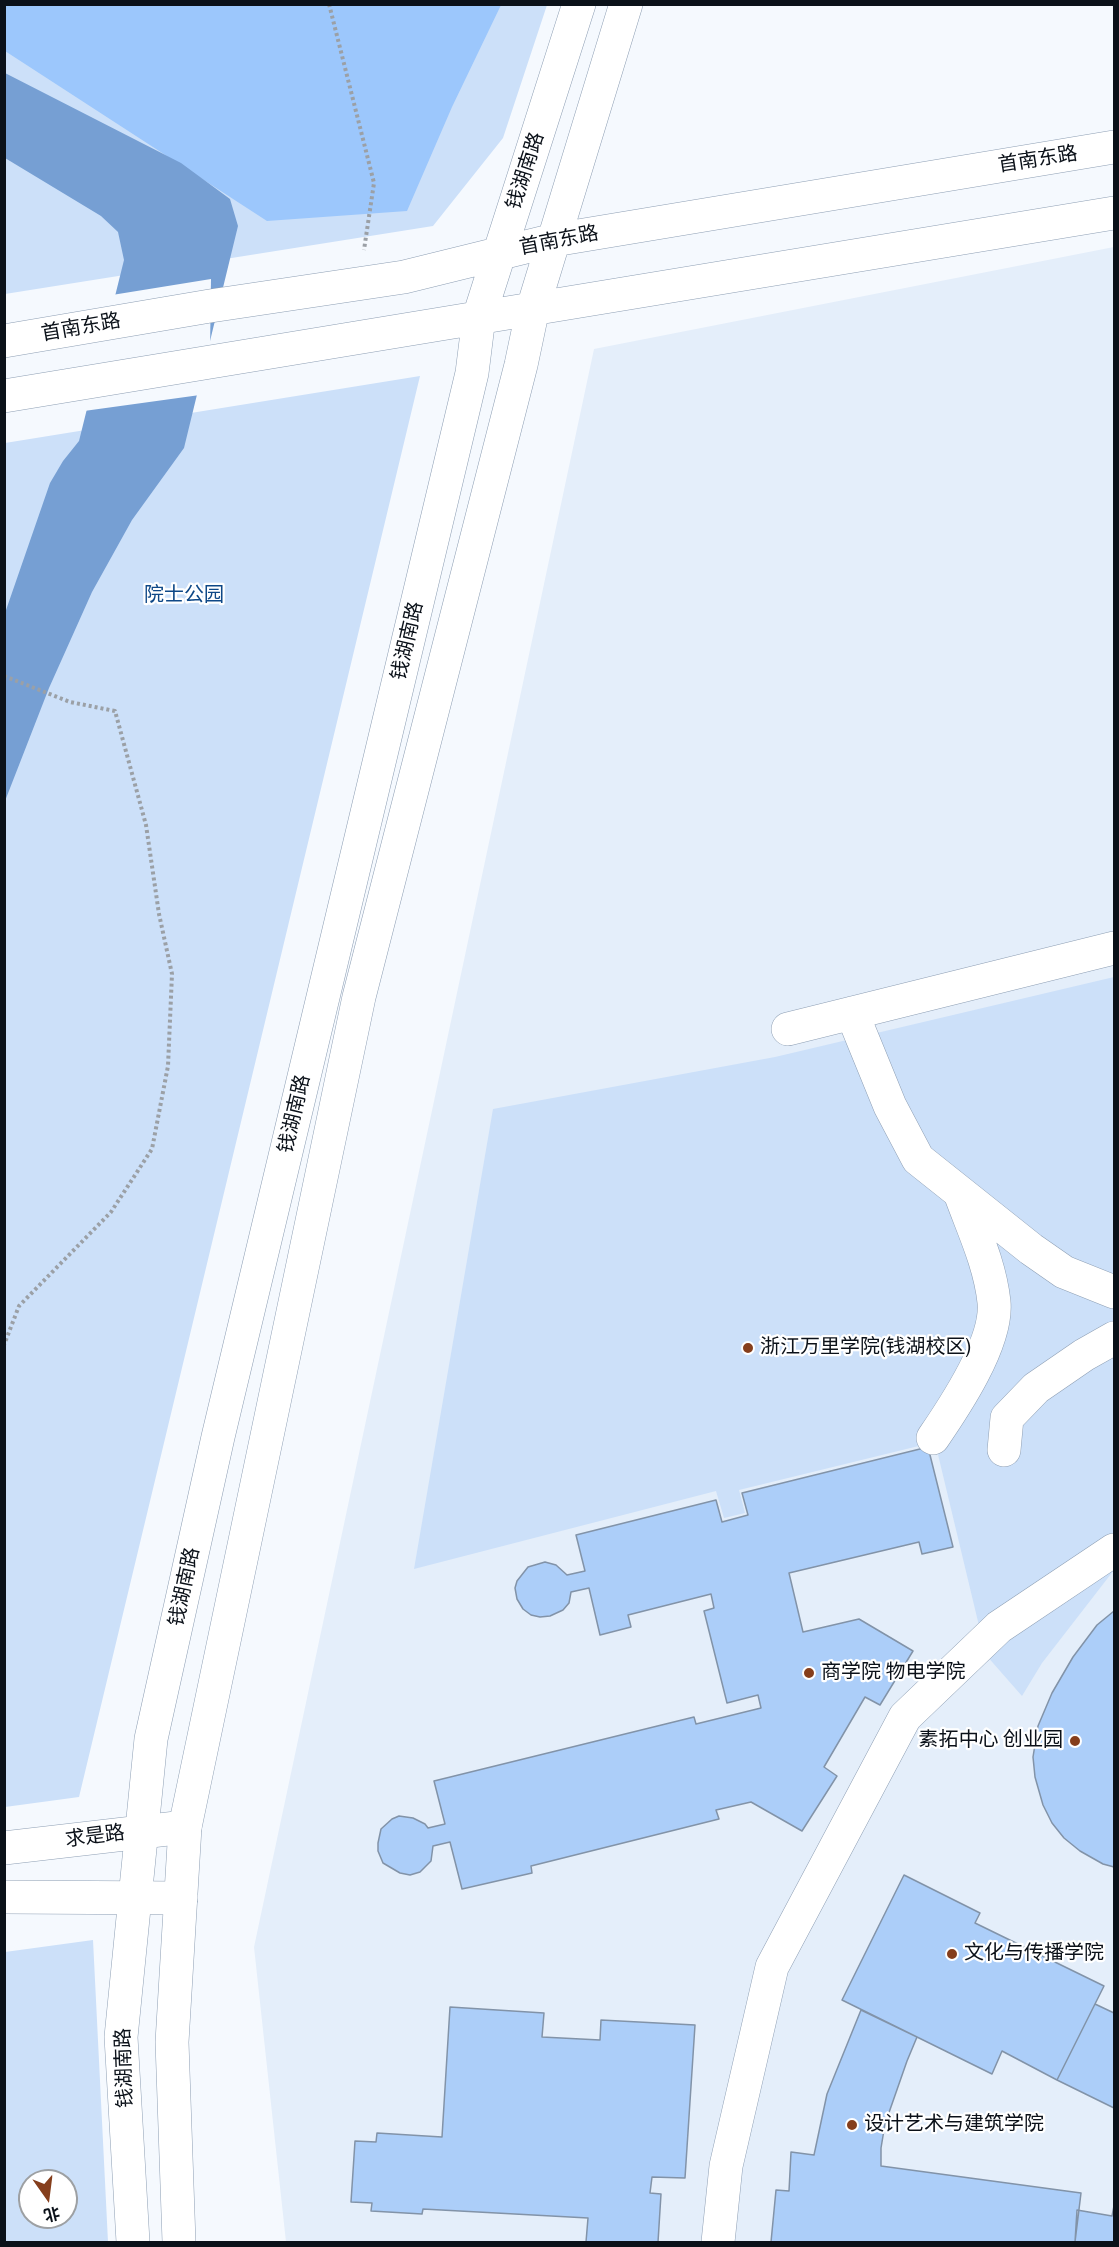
<!DOCTYPE html>
<html>
<head>
<meta charset="utf-8">
<style>
  body { margin:0 }
  #map { position:relative; width:1119px; height:2247px; overflow:hidden; background:#f5f9fe; font-family:"Archivo Narrow","Noto Sans SC",sans-serif }
  canvas { display:block }
  .frame { position:absolute; inset:0; border:6px solid #0b1119; pointer-events:none }
  .north { position:absolute; left:18px; top:2169px; width:60px; height:60px; box-sizing:border-box; background:#fff; border:2px solid #9da0a3; border-radius:50%; rotate:166deg; font-size:16px; font-weight:700; line-height:24px; text-align:center; color:#0b1119 }
  .north::after { content:''; display:block; margin:auto; width:21px; height:27px; background:#853e1c; clip-path:polygon(50% 0,100% 100%,50% 72%,0 100%) }
</style>
</head>
<body>
<div id="map">
<canvas width="1119" height="2247"></canvas>
<div class="frame"></div>
<div class="north">北</div>
</div>
<script>
const g = document.querySelector('canvas').getContext('2d');
g.lineJoin = 'round';
function paint(path, color) {
  g.fillStyle = color;
  g.fill(path, 'evenodd');
}
function trace(path, color, width, dash) {
  g.strokeStyle = color;
  g.lineWidth = width;
  g.lineCap = dash ? 'butt' : 'round';
  g.setLineDash(dash || []);
  g.stroke(path);
}
function drawText(font, color, halo, rows, align = 'center') {
  g.font = font + ' "Archivo Narrow","Noto Sans SC",sans-serif';
  g.lineWidth = 4.5;
  g.setLineDash([]);
  g.textBaseline = 'middle';
  g.strokeStyle = halo;
  g.fillStyle = color;
  for (const [text, x, y, turn = 0] of rows) {
    g.save();
    g.translate(x, y);
    g.rotate((+turn || 0) * Math.PI / 180);
    g.textAlign = isNaN(turn) ? turn : align;
    if (halo) g.strokeText(text, 0, 0);
    g.fillText(text, 0, 0);
    g.restore();
  }
}
paint(new Path2D(`
  M1114,247V2242H286L254,1947L594,349Z`), '#e4eefa');
paint(new Path2D(`
  M5,5H547L503,138L433,226L5,294Z
  M420,376L79,1797L5,1807V443Z
  M1114,977V1570L1042,1663L1022,1696L986,1655L935,1442L739,1490L745,1513L724,1518L716,1491L414,1569L493,1109L775,1057Z
  M93,1940L108,2242H5V1952ZM30,2181H66V2217H30Z`), '#cce0f9');
paint(new Path2D(`
  M4,5H501L452,107L407,211L267,221L5,51Z`), '#9cc7fc');
paint(new Path2D(`
  M5,73L181,163L230,199L238,226L184,448L132,520L92,592L49,688L5,801V613L50,483L63,461L79,441L124,260L118,232L101,216L5,158Z`), '#769fd3');
paint(new Path2D(`
  M211,279L210,352L200,395L84,411L112,295Z`), '#f5f9fe');
const building = new Path2D(`
  M928,1447L953,1547L922,1554L919,1542L789,1573L803,1632L859,1619L913,1651L880,1705L865,1697L824,1767L837,1776L802,1831L751,1802L716,1810L719,1819L531,1866L532,1873L462,1889L450,1842L433,1846L431,1861L420,1872L410,1875L400,1873L383,1863L378,1851V1843L381,1829L392,1819L399,1816L413,1818L425,1824L428,1828L445,1824L434,1781L694,1717L696,1724L761,1708L758,1695L727,1703L704,1611L714,1608L711,1594L628,1615L631,1627L600,1635L589,1588L571,1592L569,1603L563,1610L550,1616L540,1617L531,1615L523,1609L517,1599L515,1588L517,1581L528,1567L545,1562L556,1565L567,1575L585,1571L576,1535L716,1500L722,1522L748,1515L742,1493Z
  M1114,1611V1867L1103,1864L1080,1851L1064,1838L1052,1823L1043,1805L1035,1777L1033,1757L1038,1726L1052,1693L1073,1657L1097,1625Z
  M904,1875L980,1913L975,1923L1104,1986L1057,2080L1002,2051L992,2074L842,2000Z
  M1095,2004L1114,2013V2108L1057,2080Z
  M450,2007L544,2013L542,2037L600,2040L601,2020L695,2025L685,2178L652,2177L650,2193L661,2194L658,2242H586L588,2218L423,2209L422,2214L371,2211L372,2203L351,2202L355,2141L376,2142L377,2133L442,2137Z
  M861,2010L917,2037L907,2061L885,2124L881,2148V2166L1081,2193L1075,2242H771L776,2190L789,2191L791,2152L814,2155L827,2094Z
  M1114,2206V2242H1075L1077,2210L1112,2216Z`);
paint(building, '#accef9');
trace(building, '#8293a8', 1.5);
const minor = new Path2D(`
  M852,1013L890,1106L918,1159L1031,1249L1064,1272L1114,1292
  M788,1029L1114,948
  M933,1438C955,1406 998,1342 994,1302C990,1264 973,1229 960,1193
  M1004,1450L1007,1418L1036,1388L1084,1355L1114,1338
  M4,1848L185,1827
  M4,1897L181,1898
  M718,2242L726,2166L772,1967L905,1717L999,1627L1114,1550`);
const major = new Path2D(`
  M4,341L210,306L404,277L554,240L1114,147
  M4,396L1114,213
  M133,2242L121,2037L151,1739L218,1437L472,373L479,317L579,4
  M179,2242L172,2042L185,1827L359,997L521,365L533,308L626,4`);
trace(minor, '#8e9fb4', 34);
trace(major, '#8e9fb4', 34);
trace(new Path2D(`
  M329,4L374,183L364,250
  M4,676L70,702L115,711L146,825L159,914L172,974L168,1066L152,1149L111,1212L19,1306L4,1345`), '#9ba0a6', 4, [3, 3]);
trace(minor, '#fff', 33);
trace(major, '#fff', 33);
for (const [x, y, r, color] of [
  [748,1348,6,"#853e1c"],
  [809,1673,6,"#853e1c"],
  [1075,1741,6,"#853e1c"],
  [952,1954,6,"#853e1c"],
  [852,2125,6,"#853e1c"]
]) {
  const dot = new Path2D();
  dot.arc(x, y, r, 0, 2 * Math.PI);
  g.fillStyle = color;
  g.fill(dot);
  trace(dot, '#fff', 2);
}
drawText('20px', '#0b1119', '#fff', [
  ["首南东路",1038,160,-9],
  ["钱湖南路",526,171,-72],
  ["首南东路",559,241,-11],
  ["首南东路",81,328,-10],
  ["钱湖南路",408,641,-77],
  ["钱湖南路",295,1114,-77],
  ["钱湖南路",185,1587,-78],
  ["求是路",95,1837,-7],
  ["钱湖南路",125,2068,-92]
]);
drawText('20px', '#0e4887', '#fff', [
  ["院士公园",184,596]
]);
drawText('20px', '#0b1119', '#fff', [
  ["浙江万里学院(钱湖校区)",760,1348],
  ["商学院 物电学院",821,1673],
  ["素拓中心 创业园",1063,1741,"right"],
  ["文化与传播学院",964,1954],
  ["设计艺术与建筑学院",864,2125]
], 'left');
</script>
</body>
</html>
